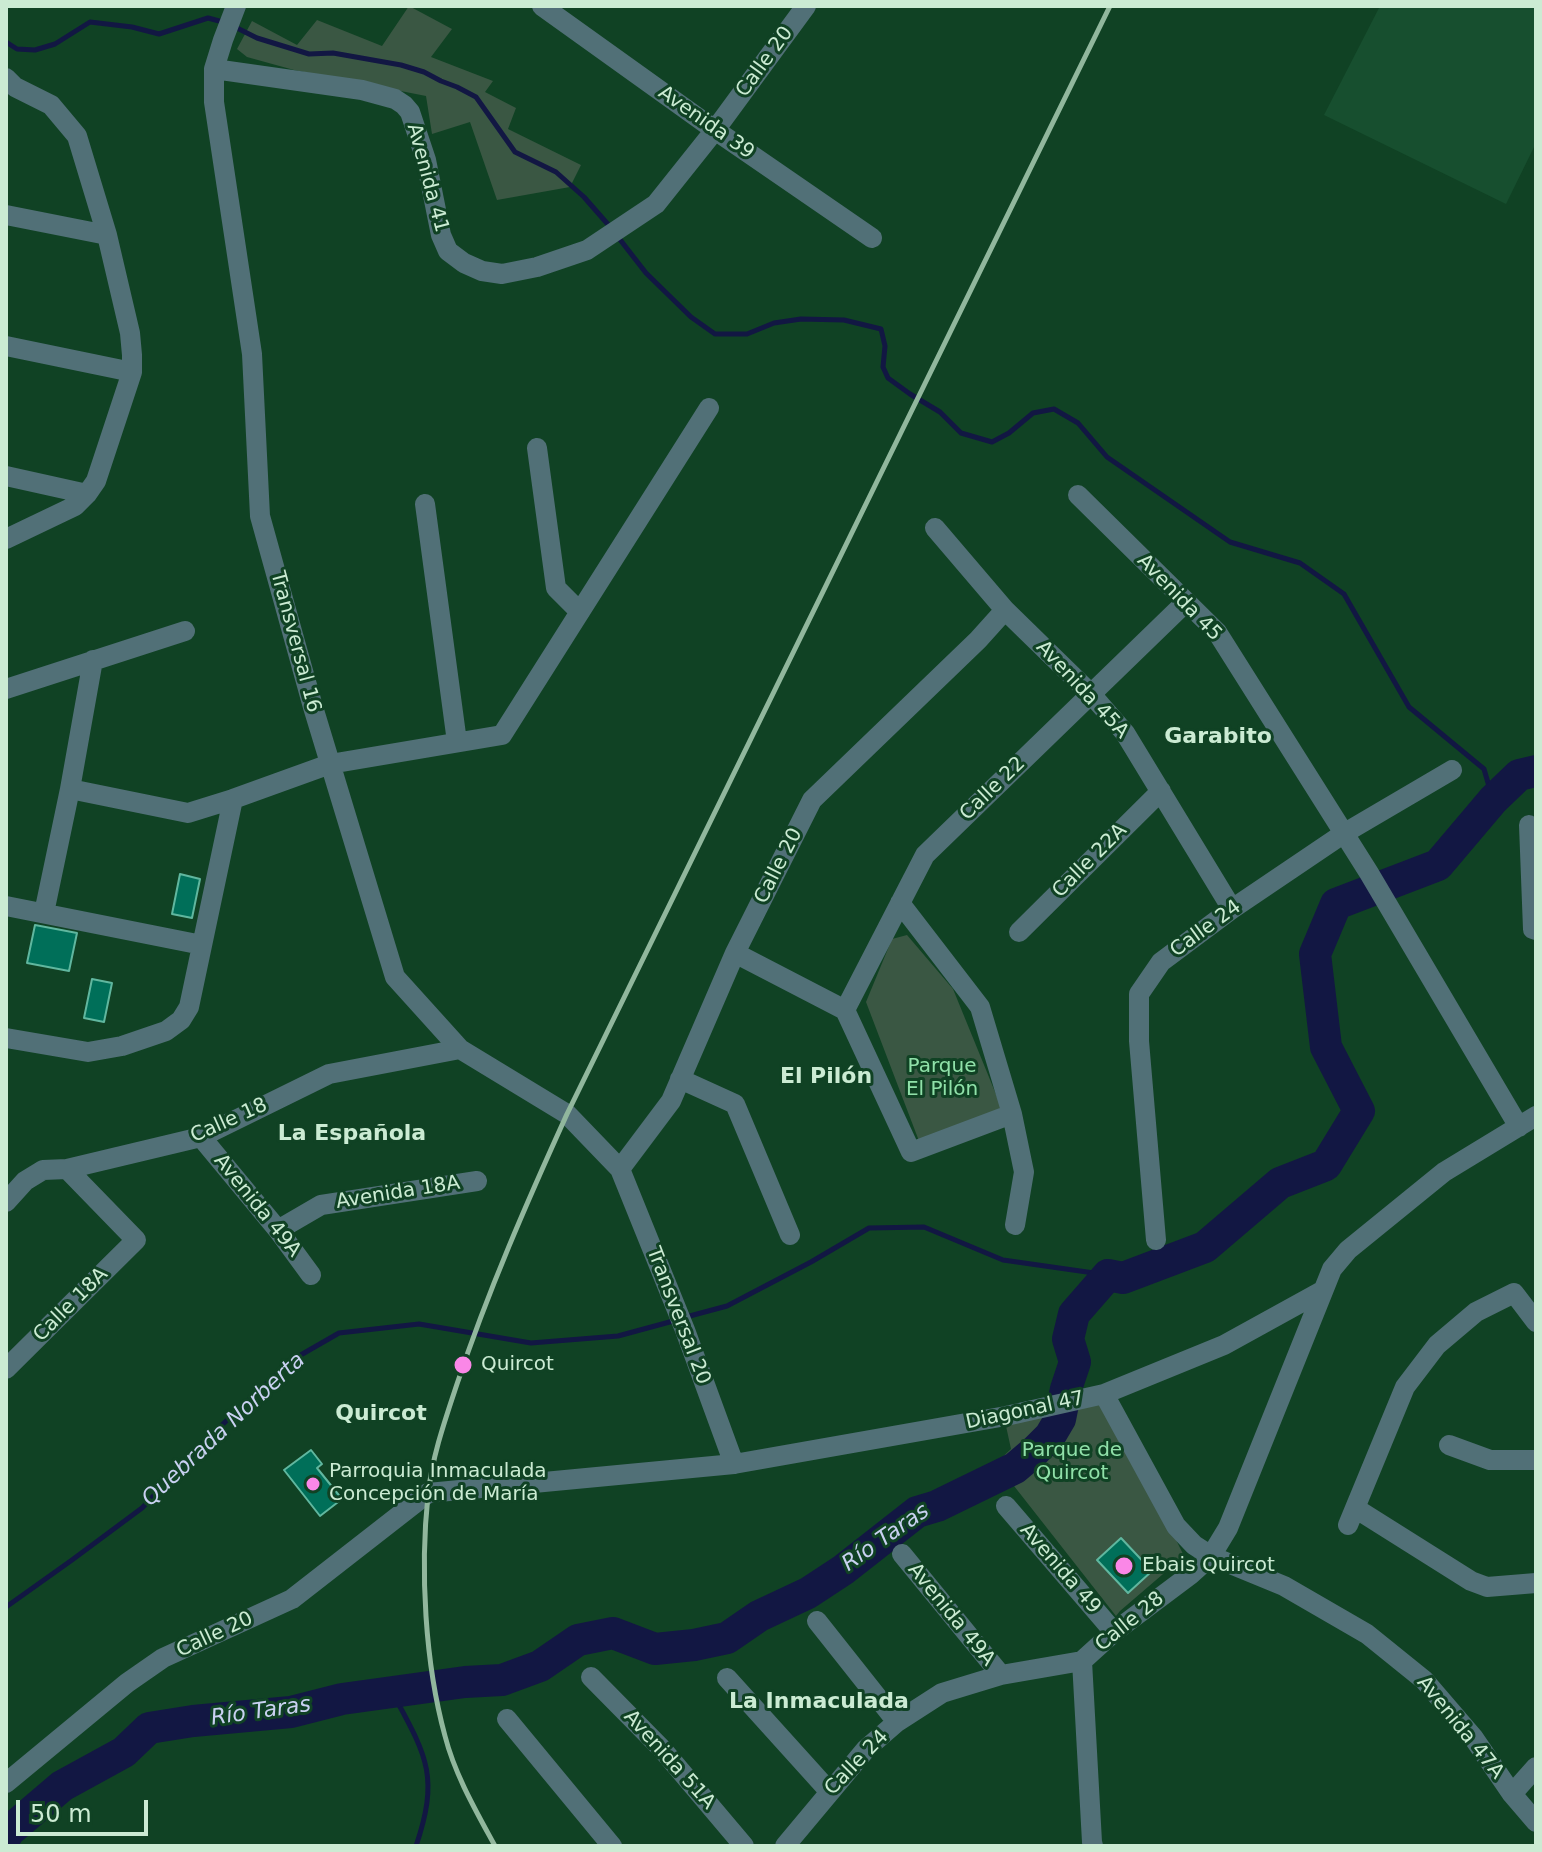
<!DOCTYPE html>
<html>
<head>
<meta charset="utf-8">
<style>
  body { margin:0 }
  #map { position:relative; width:1542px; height:1852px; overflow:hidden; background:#104224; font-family:"DejaVu Sans",sans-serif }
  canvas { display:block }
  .frame { position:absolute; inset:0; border:8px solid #cbebd3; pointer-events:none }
  .scale { position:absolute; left:16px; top:1800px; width:132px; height:36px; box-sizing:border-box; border:4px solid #cbebd3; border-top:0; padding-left:10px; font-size:24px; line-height:28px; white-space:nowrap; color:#cbebd3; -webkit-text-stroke:6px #104224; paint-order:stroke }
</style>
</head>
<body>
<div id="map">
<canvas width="1542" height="1852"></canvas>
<div class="frame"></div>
<div class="scale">50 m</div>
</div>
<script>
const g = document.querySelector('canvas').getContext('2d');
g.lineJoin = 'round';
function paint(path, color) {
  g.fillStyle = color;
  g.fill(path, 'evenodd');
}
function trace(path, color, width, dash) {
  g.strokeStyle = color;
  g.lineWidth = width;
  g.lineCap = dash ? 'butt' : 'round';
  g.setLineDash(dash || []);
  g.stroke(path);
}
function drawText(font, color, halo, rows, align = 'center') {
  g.font = font + ' "DejaVu Sans",sans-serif';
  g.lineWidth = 6;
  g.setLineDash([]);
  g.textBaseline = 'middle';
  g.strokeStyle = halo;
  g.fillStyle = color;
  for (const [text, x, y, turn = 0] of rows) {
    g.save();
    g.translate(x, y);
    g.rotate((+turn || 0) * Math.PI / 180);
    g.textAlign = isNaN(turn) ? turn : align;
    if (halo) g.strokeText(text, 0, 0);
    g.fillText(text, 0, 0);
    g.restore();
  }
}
paint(new Path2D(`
  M1380,6H1536V143L1506,204L1324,115Z`), '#174f2f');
paint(new Path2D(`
  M409,6L452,29L431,57L493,81L485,92L516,108L508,129L581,165L570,187L497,200L470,122L432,134L426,96L294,70L247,57L237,49L252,21L297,45L317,20L382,46Z
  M907,935L953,989L1002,1109L919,1141L866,1002L892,939Z
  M1104,1394L1184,1556L1120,1611L1116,1616L996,1463L1011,1449L1006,1426Z`), '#3a5743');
trace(new Path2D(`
  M233,26L257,38L309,54L333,53L401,65L424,72L441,81L457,87L476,97L515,152L556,172L584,197L612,229
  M6,42L17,49L35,50L55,44L90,22L132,27L159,34L208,18L223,22
  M618,237L646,273L691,317L715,334H747L774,323L801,319L844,320L881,329L885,346L883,367L888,378L910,394L940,412L961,433L992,442L1009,433L1033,413L1054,409L1078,423L1107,457L1230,542L1300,563L1344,594L1409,707L1484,769L1493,800
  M686,1317L727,1306L811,1262L869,1228L924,1227L1003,1260L1108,1275
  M6,1607L72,1560L142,1508L209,1437L292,1360L339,1333L419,1324L531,1343L618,1336L677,1320
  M392,1692C426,1755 440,1775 416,1846`), '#121743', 5);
trace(new Path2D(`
  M6,1836L9,1831L62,1786L124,1752L149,1728L193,1721L291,1712L342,1699L465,1682L502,1680L540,1666L578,1640L613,1633L655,1649L694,1645L727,1638L759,1616L808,1593L843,1570L917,1512L937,1506L1015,1468L1035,1451L1050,1436L1060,1419L1066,1389L1075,1362L1068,1339L1074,1314L1108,1275L1123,1278L1205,1247L1280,1183L1326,1165L1359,1111L1326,1047L1315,954L1336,904L1438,865L1493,800L1519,775L1536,771`), '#121743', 32);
const building = new Path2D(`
  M180,874L200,879L192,918L172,914Z
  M35,925L77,933L69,971L27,963Z
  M92,979L112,983L104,1022L84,1018Z
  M311,1450L322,1464L317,1468L342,1499L320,1516L284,1470Z
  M1121,1538L1152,1571L1128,1593L1097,1560Z`);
paint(building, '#006f59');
trace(building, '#60b79f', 2);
trace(new Path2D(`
  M236,6L223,40L214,69V102L252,354L260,516L313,707L395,977L460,1049L567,1114L620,1169L685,1330L734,1464
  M542,6L715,130L872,238
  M214,69L362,90L395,99L404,105L410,112L426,160L441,235L448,251L464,263L482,271L502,274L537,267L587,250L656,204L715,130L806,6
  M6,78L15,87L51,105L77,136L107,235L130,333L132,355V372L96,481L87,494L75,506L6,539
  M6,215L107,235
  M6,346L132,372
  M537,448L556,588L580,612
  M6,476L87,494
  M1078,495L1217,632L1369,873L1519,1127
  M425,504L457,742
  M935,528L1005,610L1091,694L1125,733L1232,909
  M6,689L185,631
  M70,789L93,660
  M1529,825L1533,929L1536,930
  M900,903L980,1007L1012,1114L1024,1172L1015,1225
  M6,906L202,945
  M44,913L70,789L188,813L233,799
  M1019,932L1161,791
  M735,953L845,1010L911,1152L1012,1114
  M845,1010L925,855L1186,602
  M6,1038L88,1052L122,1046L166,1031L181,1020L189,1007L233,799L330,764L502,735L709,408
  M680,1079L735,1104L790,1235
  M201,1137L278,1230L311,1275
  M620,1169L671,1101L735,953L812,800L978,640L1005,610
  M6,1202L25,1181L43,1170L67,1169L201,1137L329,1074L460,1049
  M278,1230L321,1205L477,1181
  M1156,1240L1139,1041V994L1161,962L1232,909L1343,834L1452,770
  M6,1369L136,1240L67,1169
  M1104,1394L1176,1526L1194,1545L1211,1556L1284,1586L1367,1634L1424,1680L1473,1737L1512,1794L1536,1822
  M1449,1445L1490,1460H1536
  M1006,1506L1114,1632
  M1355,1508L1471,1581L1487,1587L1536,1583
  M1348,1525L1405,1387L1437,1345L1476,1312L1514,1293L1536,1322
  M902,1554L1001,1675
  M817,1621L897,1722
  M1082,1661L1114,1632L1190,1575L1211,1556L1228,1528L1332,1269L1348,1250L1444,1172L1536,1116
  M1082,1661L1092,1842L1093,1846
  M591,1677L662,1749L744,1846
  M727,1678L829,1791
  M507,1719L612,1846
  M6,1783L127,1683L163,1658L292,1599L428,1493L734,1464L1006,1416L1104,1394L1224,1345L1322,1291
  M1512,1794L1536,1767
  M785,1846L866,1749L897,1722L942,1693L1001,1675L1082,1661`), '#517077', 20);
trace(new Path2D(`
  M495,1846C476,1811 455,1775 445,1736C425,1663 420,1570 428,1495C432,1457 445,1420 457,1384C488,1291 527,1202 567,1114L1110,6`), '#91b79d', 5);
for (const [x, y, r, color] of [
  [463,1365,10,"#fa87e7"],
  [313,1484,8,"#fa87e7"],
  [1124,1566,10,"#fa87e7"]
]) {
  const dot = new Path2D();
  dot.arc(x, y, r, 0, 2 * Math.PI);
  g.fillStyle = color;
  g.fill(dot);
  trace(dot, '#104224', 3);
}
drawText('20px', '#cbebd3', '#104224', [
  ["Calle 20",765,62,-54],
  ["Avenida 39",706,123,35],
  ["Avenida 41",427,178,75],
  ["Avenida 45",1179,598,46],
  ["Transversal 16",295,642,75],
  ["Avenida 45A",1082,690,47],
  ["Calle 22",993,789,-44],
  ["Calle 22A",1090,861,-45],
  ["Calle 20",779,866,-63],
  ["Calle 24",1206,929,-36],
  ["Calle 18",229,1121,-24],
  ["Avenida 18A",398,1193,-9],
  ["Avenida 49A",257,1206,51],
  ["Calle 18A",71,1305,-45],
  ["Transversal 20",678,1316,69],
  ["Diagonal 47",1025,1411,-12],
  ["Avenida 49",1060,1569,49],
  ["Avenida 49A",951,1615,51],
  ["Calle 28",1130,1622,-39],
  ["Calle 20",215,1635,-25],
  ["Avenida 47A",1460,1728,51],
  ["Avenida 51A",669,1760,48],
  ["Calle 24",857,1763,-46]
]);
drawText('20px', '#90e1a9', '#104224', [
  ["Parque",942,1067],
  ["El Pilón",942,1090],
  ["Parque de",1072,1451],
  ["Quircot",1072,1474]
]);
drawText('20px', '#cbebd3', '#104224', [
  ["Quircot",481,1365],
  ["Parroquia Inmaculada",329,1472],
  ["Concepción de María",329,1495],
  ["Ebais Quircot",1142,1566]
], 'left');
drawText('bold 22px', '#cbebd3', '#104224', [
  ["Garabito",1218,737],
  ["El Pilón",826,1077],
  ["La Española",352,1134],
  ["Quircot",381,1414],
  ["La Inmaculada",819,1702]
]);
drawText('italic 22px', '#c9d1f1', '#104224', [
  ["Quebrada Norberta",224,1430,-43],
  ["Río Taras",886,1538,-35],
  ["Río Taras",261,1712,-8]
]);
</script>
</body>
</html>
